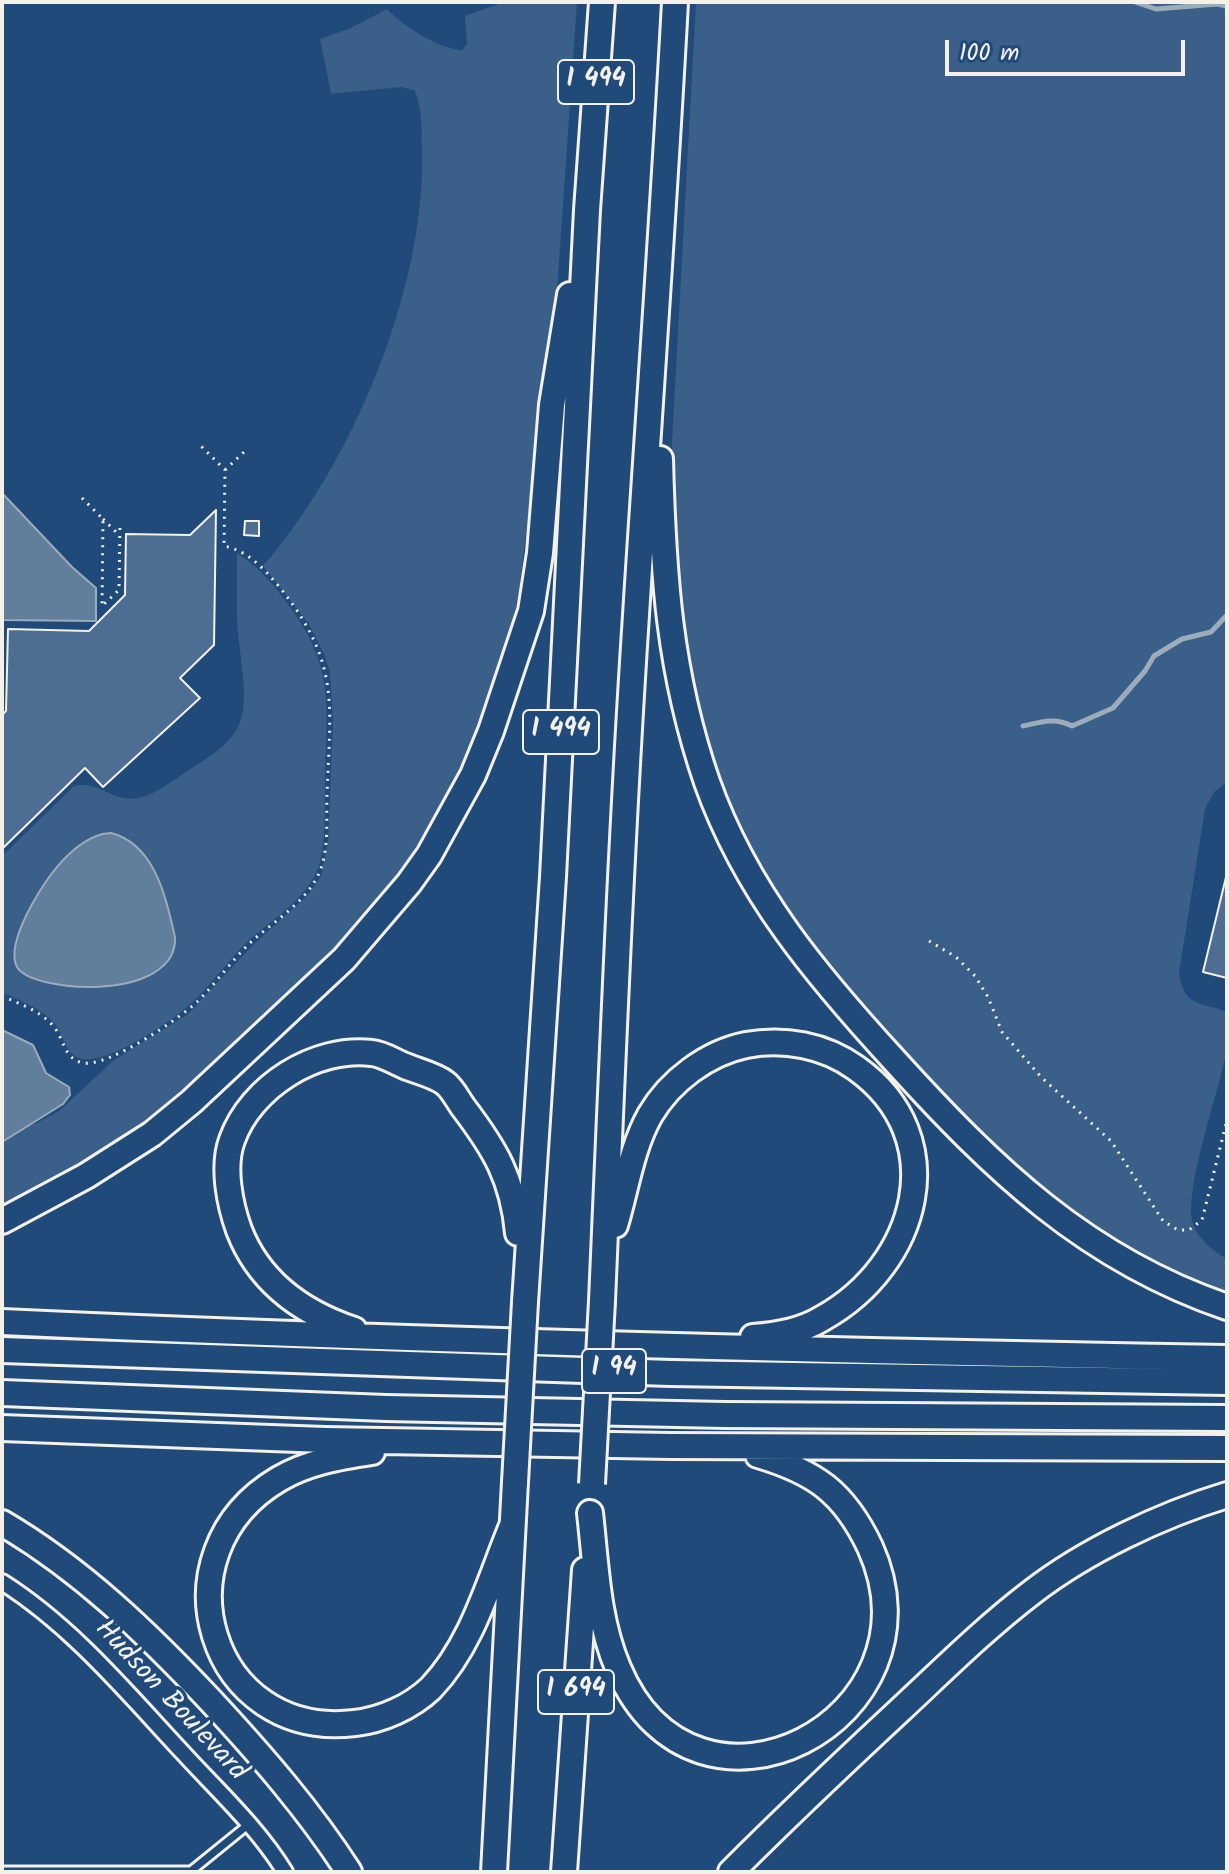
<!DOCTYPE html>
<html>
<head>
<meta charset="utf-8">
<style>
  body { margin:0 }
  #map { position:relative; width:1229px; height:1874px; overflow:hidden; background:#1f4a7a; font-family:Kalam,sans-serif }
  canvas { display:block }
  .frame { position:absolute; inset:0; border:4px solid #f4f1e8; pointer-events:none }
  .scale { position:absolute; left:945px; top:40px; width:240px; height:36px; box-sizing:border-box; border:4px solid #f4f1e8; border-top:0; padding-left:10px; font-size:24px; line-height:28px; white-space:nowrap; color:#f4f1e8; -webkit-text-stroke:6px #1f4a7a; paint-order:stroke }
</style>
</head>
<body>
<div id="map">
<canvas width="1229" height="1874"></canvas>
<div class="frame"></div>
<div class="scale">100 m</div>
</div>
<script>
const g = document.querySelector('canvas').getContext('2d');
g.lineJoin = 'round';
function paint(path, color) {
  g.fillStyle = color;
  g.fill(path, 'evenodd');
}
function trace(path, color, width, dash) {
  g.strokeStyle = color;
  g.lineWidth = width;
  g.lineCap = dash ? 'butt' : 'round';
  g.setLineDash(dash || []);
  g.stroke(path);
}
function drawText(font, color, halo, rows, align = 'center') {
  g.font = font + ' Kalam,sans-serif';
  g.lineWidth = 7;
  g.setLineDash([]);
  g.textBaseline = 'middle';
  g.strokeStyle = halo;
  g.fillStyle = color;
  for (const [text, x, y, turn = 0] of rows) {
    g.save();
    g.translate(x, y);
    g.rotate((+turn || 0) * Math.PI / 180);
    g.textAlign = isNaN(turn) ? turn : align;
    if (halo) g.strokeText(text, 0, 0);
    g.fillText(text, 0, 0);
    g.restore();
  }
}
paint(new Path2D(`
  M504,2H577L557,291L519,590L509,640L484,720L461,774L412,858L390,889L340,948L179,1099L126,1142L2,1213V1132L37,1123L59,1111L114,1060L188,1014L252,946L308,895L321,876L328,841L333,723L330,672L325,656L309,624L263,566C353,463 426,286 422,150C421,132 423,107 414,90L401,87L331,94L320,39L351,28L387,9C401,25 441,50 462,50L467,44L465,16Z
  M696,2H1227V782L1214,792L1205,809L1179,973C1184,1008 1200,1001 1227,1012C1227,1024 1228,1037 1227,1049C1220,1089 1183,1190 1193,1224C1198,1239 1214,1252 1227,1259V1298L1131,1254L1029,1184L864,1017L777,903L719,789L683,657L670,478Z
  M237,553C256,565 271,581 284,599C336,666 327,704 325,783C324,810 327,842 318,868C307,899 270,921 247,942C230,959 215,979 198,997C179,1017 110,1064 83,1059C65,1056 64,1035 54,1023C41,1008 20,1001 2,992V856L74,786C96,779 114,803 138,798C156,794 171,782 186,772C203,761 226,748 237,729C252,702 238,651 237,620C237,598 237,575 237,553ZM111,833L129,840L146,856L175,937C176,950 171,962 161,970C138,989 38,994 19,969C4,949 34,896 48,880C65,860 83,834 111,833Z`), '#3a5f88');
const water = new Path2D(`
  M2,493L72,567L96,588V621L2,620Z
  M111,833C155,844 166,898 175,937C178,1002 33,994 17,967C6,946 33,901 45,883C59,862 84,834 111,833Z
  M2,1030L33,1045L46,1073L69,1087L70,1095L63,1104L2,1142Z`);
paint(water, '#627e9d');
trace(water, '#9cacbb', 2);
trace(new Path2D(`
  M1135,2L1156,9L1217,4L1227,6
  M1023,726C1041,722 1055,717 1072,726L1113,708L1145,671L1154,656L1182,639L1211,632L1227,615`), '#9cacbb', 5);
const building = new Path2D(`
  M216,510L214,645L180,678L200,698L103,787L85,768L2,849V715L6,711L8,629L89,631L125,595L126,534L190,535Z
  M245,521H259V536L244,535Z
  M1227,873V978L1203,972Z`);
paint(building, '#4d6e92');
trace(building, '#f4f1e8', 2);
const lane = new Path2D(`
  M2,1871H191L249,1824`);
const street = new Path2D(`
  M2,1582C73,1627 128,1694 185,1755C219,1792 258,1828 285,1872`);
const highway = new Path2D(`
  M660,459C663,574 669,672 707,782C746,892 817,976 895,1061C993,1169 1086,1259 1227,1307
  M2,1221L86,1176L152,1134L191,1102L344,959L409,883L429,855L473,775L491,731L531,611L540,553L552,405L570,295
  M615,1225C626,1189 631,1149 650,1115C670,1081 707,1053 746,1045C784,1038 824,1045 856,1068C954,1138 918,1265 823,1318C802,1331 778,1335 753,1337
  M602,1301C612,1072 621,844 636,615C649,411 664,207 675,2
  M525,1302L553,877L587,210L602,2
  M2,1322C410,1341 819,1351 1227,1358
  M354,1330C303,1313 259,1282 239,1230C230,1205 222,1167 232,1140C251,1087 315,1046 372,1053C383,1054 395,1062 405,1066C417,1071 435,1075 445,1083C452,1088 458,1100 463,1107C495,1149 513,1179 518,1233
  M2,1350L670,1373L1227,1382
  M2,1393L386,1408L725,1415L1227,1418
  M2,1428L325,1440L670,1446L1227,1448
  M372,1452C339,1457 308,1462 279,1479C152,1554 210,1741 355,1723C382,1720 411,1707 431,1688C473,1644 489,1581 512,1526
  M590,1513C596,1565 597,1619 618,1668C696,1852 948,1719 870,1547C844,1492 815,1472 758,1455
  M2,1523C82,1570 148,1634 211,1701C261,1755 309,1810 349,1872
  M494,1872L515,1482
  M564,1872L585,1570
  M731,1872C786,1817 842,1764 899,1711C942,1671 984,1629 1031,1593C1085,1551 1161,1515 1227,1495`);
trace(lane, '#f4f1e8', 13);
trace(street, '#f4f1e8', 20);
trace(highway, '#f4f1e8', 30);
trace(new Path2D(`
  M225,470L245,451
  M82,498L103,519L102,606L119,590L120,524
  M103,519L120,536
  M929,941L956,957L975,976L988,997L1002,1032L1041,1077L1111,1141L1163,1221L1178,1230H1189L1202,1220L1227,1120
  M2,996C20,1004 41,1011 54,1027C64,1039 64,1059 83,1063C109,1067 179,1019 198,1001C217,982 232,960 251,942C275,920 310,900 321,868C329,845 326,818 327,795C330,706 341,664 281,589C265,570 249,551 224,546L225,470L198,443`), '#f4f1e8', 3, [2, 6]);
trace(lane, '#1f4a7a', 7);
trace(street, '#1f4a7a', 14);
trace(highway, '#1f4a7a', 24);
const highwayBridge = new Path2D(`
  M515,1482L525,1302
  M592,1484L602,1301`);
trace(highwayBridge, '#f4f1e8', 30, []);
trace(highwayBridge, '#1f4a7a', 24);
for (const [x, y, w] of [
  [596,82,76],
  [561,732,76],
  [614,1371,64],
  [576,1692,76]
]) {
  const box = new Path2D();
  box.roundRect(x - w / 2, y - 22, w, 44, 6);
  g.fillStyle = '#1f4a7a';
  g.fill(box);
  trace(box, '#f4f1e8', 2);
}
drawText('bold 26px', '#f4f1e8', null, [
  ["I 494",596,82],
  ["I 494",561,732],
  ["I 94",614,1371],
  ["I 694",576,1692]
]);
drawText('28px', '#f4f1e8', '#1f4a7a', [
  ["Hudson Boulevard",169,1702,47]
]);
</script>
</body>
</html>
